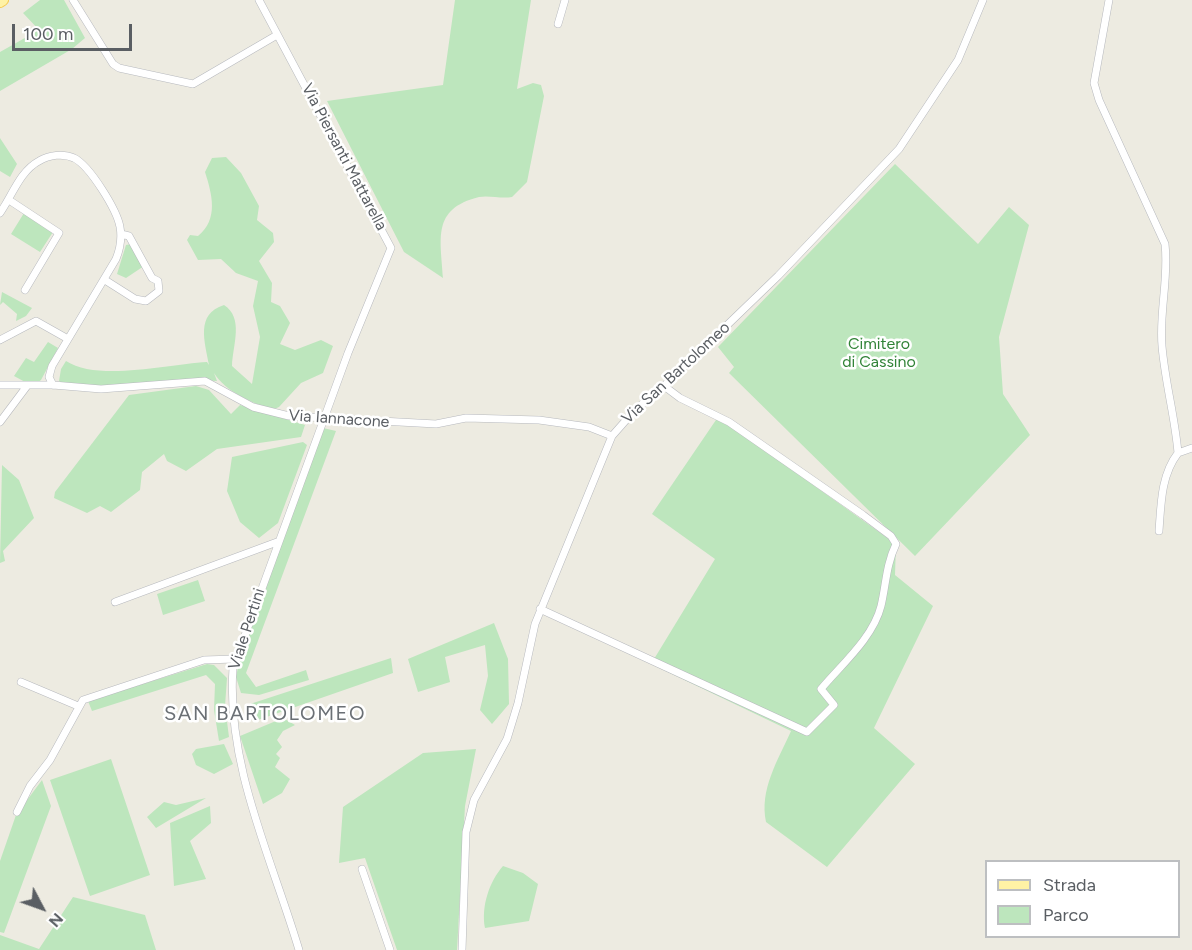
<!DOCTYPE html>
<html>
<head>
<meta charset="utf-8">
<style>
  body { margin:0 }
  #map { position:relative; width:1192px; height:950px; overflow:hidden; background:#edebe1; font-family:Figtree,sans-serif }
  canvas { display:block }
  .legend { position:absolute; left:985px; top:860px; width:195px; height:78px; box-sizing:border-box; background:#fff; border:2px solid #bdbfc1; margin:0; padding:8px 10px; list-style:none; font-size:18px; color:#5a5e63 }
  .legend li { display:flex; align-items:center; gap:12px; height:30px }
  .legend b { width:30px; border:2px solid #bdbfc1 }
  .north { position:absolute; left:12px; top:878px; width:60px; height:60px; -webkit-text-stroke:4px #fff; paint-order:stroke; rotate:131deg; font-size:16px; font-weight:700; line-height:24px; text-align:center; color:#5a5e63 }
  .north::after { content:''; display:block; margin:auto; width:21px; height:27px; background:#5a5e63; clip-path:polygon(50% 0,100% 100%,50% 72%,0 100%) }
  .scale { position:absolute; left:12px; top:24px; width:120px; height:27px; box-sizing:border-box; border:3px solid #5a5e63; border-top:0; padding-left:8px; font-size:18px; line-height:21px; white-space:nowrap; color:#5a5e63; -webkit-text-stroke:4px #fff; paint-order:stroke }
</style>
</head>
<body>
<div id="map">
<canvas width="1192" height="950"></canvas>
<ul class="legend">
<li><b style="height:8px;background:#fff2a5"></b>Strada</li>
<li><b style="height:16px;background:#bde6bd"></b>Parco</li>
</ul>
<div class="north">N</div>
<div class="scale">100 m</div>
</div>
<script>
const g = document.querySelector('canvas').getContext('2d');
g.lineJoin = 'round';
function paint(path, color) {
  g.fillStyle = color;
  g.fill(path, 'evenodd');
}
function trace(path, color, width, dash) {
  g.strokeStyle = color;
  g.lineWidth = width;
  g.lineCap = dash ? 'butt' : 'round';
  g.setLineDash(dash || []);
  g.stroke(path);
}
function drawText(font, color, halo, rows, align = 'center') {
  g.font = font + ' Figtree,sans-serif';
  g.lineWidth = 5;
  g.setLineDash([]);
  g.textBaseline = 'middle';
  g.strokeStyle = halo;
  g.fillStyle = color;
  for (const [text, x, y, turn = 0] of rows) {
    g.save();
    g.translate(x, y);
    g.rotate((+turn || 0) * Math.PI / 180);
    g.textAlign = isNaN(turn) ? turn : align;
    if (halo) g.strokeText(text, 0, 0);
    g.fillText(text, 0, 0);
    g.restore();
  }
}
paint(new Path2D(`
  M40,0H64L85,38L72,49L0,91V52L39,30L23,13Z
  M455,0H531L517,89L533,83L541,85L544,96L527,182L512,197C501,199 489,195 479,197C431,209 441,239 443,278L404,252L327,101L443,85Z
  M0,138L17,164L10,177L0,171Z
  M226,157L241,173L259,206L257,220L273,233L274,242L259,261L272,283L271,302L280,306L290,323L280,344L295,350L321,340L333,346L323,373L301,383L279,407L272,410C251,402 226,392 214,373L217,381L198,380L129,387L63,384L59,381L61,369L66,361C98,382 169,364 207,362L209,365C205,342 195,314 224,305C244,318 233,344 232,366L252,384L260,337L253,306L258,281L236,273L221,259L198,260L187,240L190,235L198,236C219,219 212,194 205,172L212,158Z
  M895,164L978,244L1009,207L1029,225L999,337L1003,394L1030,435L915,556L729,373L734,367L718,347Z
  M24,213L53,232L40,252L11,234Z
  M131,244L144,266L126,278L117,274L126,245Z
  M2,292L32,308L26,316L16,321L17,314L3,302L0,305Z
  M48,342L58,348L41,380L37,383H27L14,376L26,358L34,362Z
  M196,386L209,390L231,414L240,405L305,425L301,437L217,449L186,471L167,461L164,454L142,472L140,490L111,512L100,506L87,513L54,498L55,492L129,395Z
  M718,417L896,544L895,575L933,606L874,728L915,764L827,867L766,822C759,790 778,760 791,731L651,664L715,559L652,514Z
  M323,428L336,431L246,673L256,687L306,670L309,680L259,695L241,693L236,677L241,653Z
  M303,442L307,445L278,523L259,538L240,522L227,491L232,457Z
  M2,465L19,480L34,518L3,551L5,561L0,563Z
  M198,580L205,601L163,615L157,594Z
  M494,623L508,659L509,704L492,724L480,710L488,676L485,645L445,657L450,682L418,692L408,659Z
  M391,658L393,673L255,721L250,704Z
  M207,664L214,665L227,678L225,706L229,737L219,741L214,710L215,684L206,675L92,711L88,701Z
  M283,718L295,725L283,731L277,740L282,747L276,754L280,758L275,767L290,779L282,793L263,804L240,736Z
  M224,744L233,764L214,774L196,765L192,754L196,749Z
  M476,749L465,806L457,950H397L365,858L339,863L343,807L423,753Z
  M111,759L150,875L90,896L50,780Z
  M42,780L51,806L4,933L0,932V861L16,815Z
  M206,798L156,828L147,817L164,802L176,805Z
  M210,806L211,823L190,841L206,879L174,886L170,823Z
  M503,866L523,873L538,884L529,921L485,928C481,907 489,882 503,866Z
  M73,897L145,915L156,950H0V935L39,949Z`), '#bde6bd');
const street = new Path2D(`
  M73,0L113,64L119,68L193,84L277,35
  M259,0L391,248L348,353L233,668C226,765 272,859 299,950
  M1109,0L1094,83L1099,100L1165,244C1169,278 1159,312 1162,346C1165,382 1175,417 1178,453L1192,448
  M558,24L565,0
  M9,200L59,233L25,290
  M0,213C12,196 20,171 39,161C49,155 63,153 74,158C90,166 117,210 120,227C122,238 120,249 116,259L52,366L49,377L53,385
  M105,280L135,299L146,301L159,291L158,281L152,278L129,236L121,234
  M0,340L36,321L68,339
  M0,385H53L101,389L205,381L253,407L289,416L436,424L466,418L539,420L589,427L612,436
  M0,422L27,386
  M1159,531C1161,504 1161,475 1178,453
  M115,602L277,542
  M540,609L807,732L834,705L821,689C841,665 873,638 881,606C886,585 886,565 896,544L891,536L863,515L729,422L680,398L664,386
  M21,682L78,706
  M17,812L30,786L50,760L83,700L204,660L235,659
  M362,869L390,950
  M462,950L466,832L474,800L507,739L518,703L535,624L612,436L635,410L664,386L778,276L899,149L958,60L983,0`);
const primary = new Path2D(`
  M0,2L3,0`);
trace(street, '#b7b9be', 8);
trace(primary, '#f5cb52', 12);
trace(street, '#fff', 7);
trace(primary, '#fff2a5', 10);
drawText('16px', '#5a5e63', '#fff', [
  ["Via Piersanti Mattarella",344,157,62],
  ["Via San Bartolomeo",676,373,-43],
  ["Via Iannacone",339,419,4],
  ["Viale Pertini",247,629,-72]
]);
drawText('16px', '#318337', '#fff', [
  ["Cimitero",879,344],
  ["di Cassino",879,362]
]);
g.letterSpacing = '1.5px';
drawText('20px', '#6b7075', '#fff', [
  ["SAN BARTOLOMEO",265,714]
]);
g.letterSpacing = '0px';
</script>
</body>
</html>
